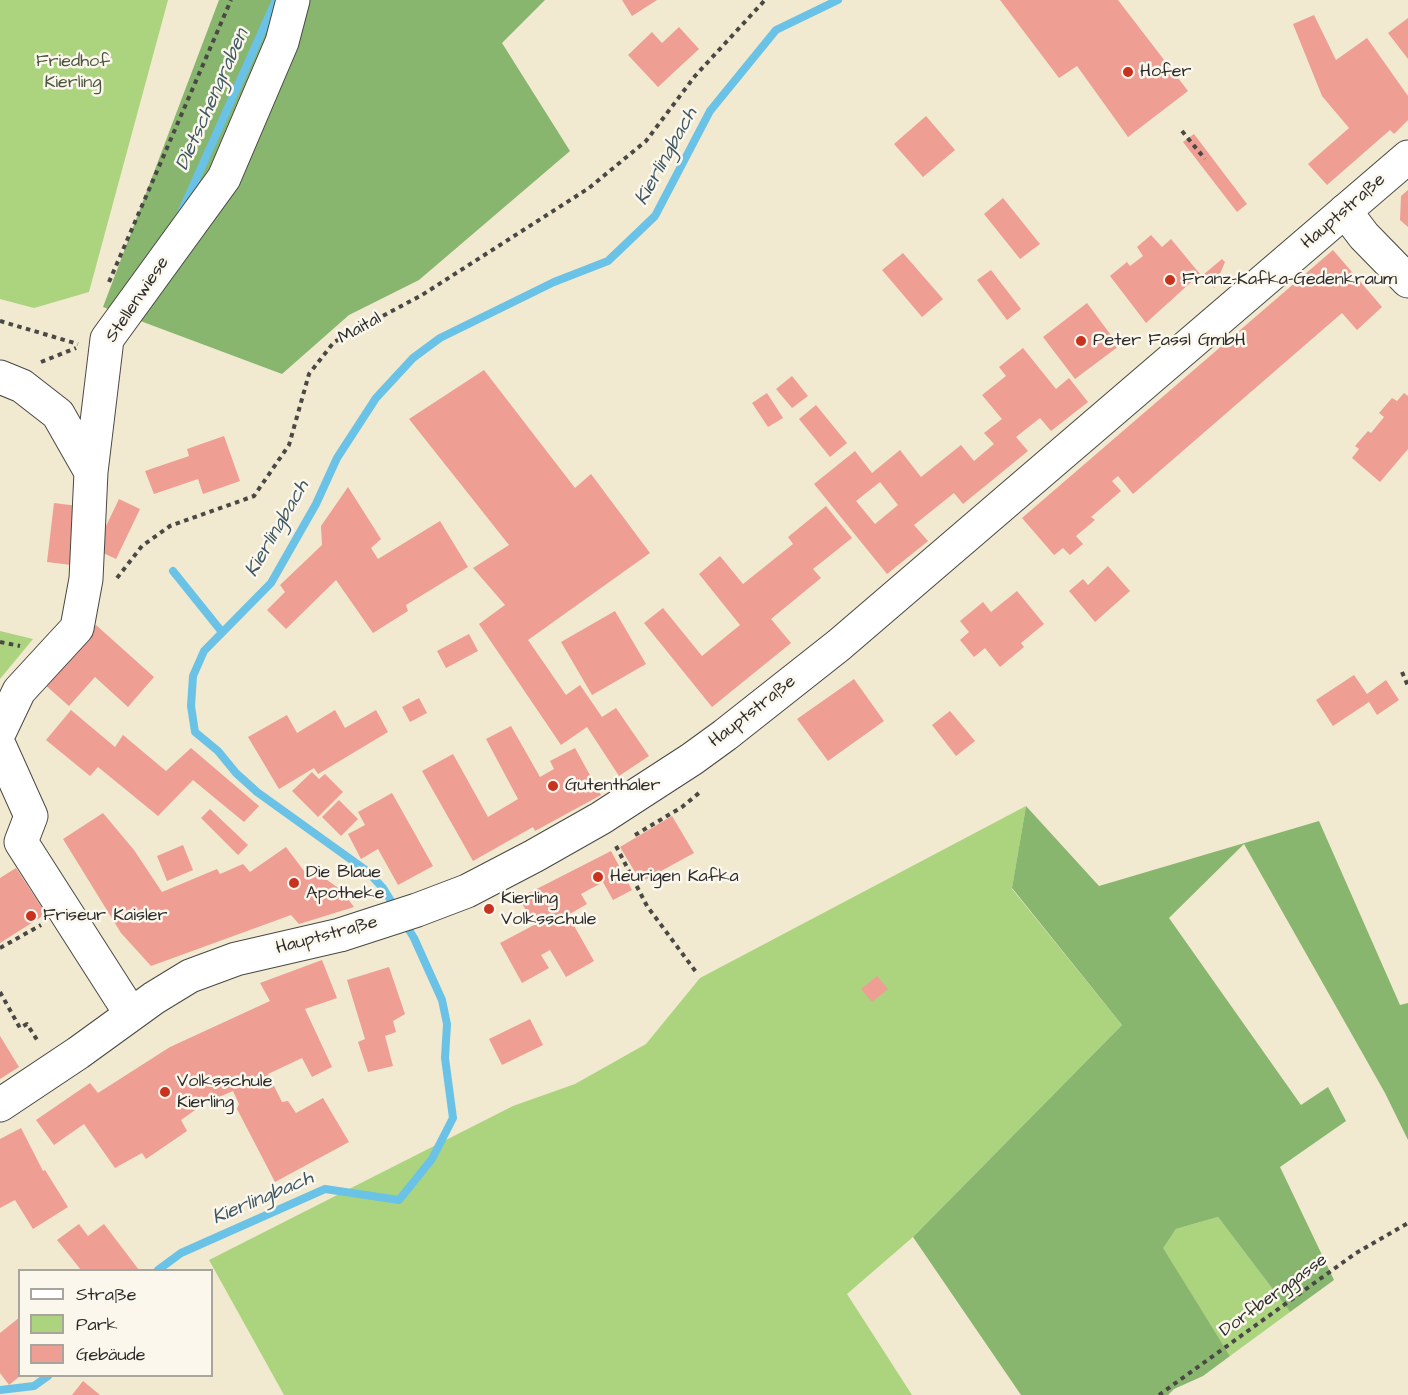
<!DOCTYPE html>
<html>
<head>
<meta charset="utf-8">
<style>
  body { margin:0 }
  #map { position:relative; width:1408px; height:1395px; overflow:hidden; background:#f1e9d0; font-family:"Architects Daughter",sans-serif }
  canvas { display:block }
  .legend { position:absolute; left:18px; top:1269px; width:195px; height:108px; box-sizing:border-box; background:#fbf7ec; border:2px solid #a8a59f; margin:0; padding:8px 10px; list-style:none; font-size:18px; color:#2b2b2b }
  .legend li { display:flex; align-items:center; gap:12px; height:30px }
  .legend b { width:30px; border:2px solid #a8a59f }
</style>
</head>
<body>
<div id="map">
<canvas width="1408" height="1395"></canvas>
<ul class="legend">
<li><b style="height:8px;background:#fff"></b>Straße</li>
<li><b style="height:16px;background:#acd47f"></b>Park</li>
<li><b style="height:16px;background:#ef9e94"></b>Gebäude</li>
</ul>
</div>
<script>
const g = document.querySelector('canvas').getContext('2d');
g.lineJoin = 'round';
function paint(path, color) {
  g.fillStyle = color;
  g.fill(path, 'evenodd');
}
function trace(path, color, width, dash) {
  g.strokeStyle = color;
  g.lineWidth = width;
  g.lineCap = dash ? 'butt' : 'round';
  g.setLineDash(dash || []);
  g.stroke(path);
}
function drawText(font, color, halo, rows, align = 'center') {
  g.font = font + ' "Architects Daughter",sans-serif';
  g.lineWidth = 5;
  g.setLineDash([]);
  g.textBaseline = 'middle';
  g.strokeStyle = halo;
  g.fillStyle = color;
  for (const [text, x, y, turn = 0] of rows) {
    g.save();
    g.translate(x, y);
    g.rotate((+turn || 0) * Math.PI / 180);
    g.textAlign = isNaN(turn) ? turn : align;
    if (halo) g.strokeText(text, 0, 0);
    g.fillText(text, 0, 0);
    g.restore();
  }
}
paint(new Path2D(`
  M0,0H168L89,292L34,308L0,299Z
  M0,631L33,639L0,679Z
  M1026,806L1012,889L1122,1025L913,1237L847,1294L912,1395H284L209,1260L513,1106L575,1084L646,1044L700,978Z
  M1218,1217L1290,1312L1230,1356L1162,1248L1176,1229Z`), '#acd47f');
paint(new Path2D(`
  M219,0H545L502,43L570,151L419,280L349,315L282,374L103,307Z
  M1026,806L1099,886L1319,821L1400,1005L1408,1003V1140L1385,1093L1244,844L1169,918L1301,1105L1328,1087L1346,1121L1280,1167L1334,1280L1290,1312L1218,1217L1176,1229L1163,1248L1230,1356L1203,1376L1174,1389L1168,1395H1021L913,1237L1122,1025L1012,888Z`), '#89b66e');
trace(new Path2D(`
  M181,213L276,0
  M173,571L222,632
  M396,909L383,888L367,871L257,792L236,773L218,751L195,732L191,706L193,676L204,651L271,583L316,504L337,458L376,398L413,358L440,338L554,282L608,261L655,216L710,111L776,30L838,0
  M158,1270L181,1253L325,1189L399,1200L432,1159L453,1118L445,1058L447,1024L442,1000L414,938L403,920
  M0,1390L34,1386L48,1376`), '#6ac2e7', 8);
paint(new Path2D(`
  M622,0H657L632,16Z
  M1000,0H1118L1188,91L1128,137L1077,66L1059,78Z
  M1314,15L1336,60L1367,38L1408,96V120L1394,134L1390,130L1327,185L1308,164L1349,128L1322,96L1293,24Z
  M1408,18V59L1388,33Z
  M679,27L699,49L658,87L628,55L652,32L662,43Z
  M926,116L955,150L923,177L894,144Z
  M1194,134L1247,204L1237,212L1183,142Z
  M1408,190V227L1400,220L1401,196Z
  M1003,198L1040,244L1020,259L984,214Z
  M1151,235L1162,247L1171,239L1200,274L1146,323L1110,276L1127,262L1130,266L1143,256L1137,247Z
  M1333,250L1382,307L1357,330L1342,313L1133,494L1118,476L1112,481L1121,491L1091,517L1095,520L1076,536L1083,544L1070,555L1063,548L1054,555L1022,518Z
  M903,253L943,299L922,317L882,270Z
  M1222,259L1225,262L1214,288L1203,275Z
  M991,270L1021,309L1007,320L977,280Z
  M1087,303L1119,346L1075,379L1043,337Z
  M1023,348L1056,389L1069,378L1088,402L1051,431L1040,418L1016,437L1028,451L963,504L954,493L914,525L928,541L887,574L814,484L855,451L872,473L900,450L921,477L961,445L974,461L994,444L984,433L1002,419L982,395L1006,376L999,367ZM880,482L898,505L875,524L856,501Z
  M484,370L575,488L591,474L650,553L528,640L566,695L580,685L602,717L616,708L649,756L619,776L587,727L561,745L479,624L505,605L473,568L509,545L409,419Z
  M792,376L808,396L792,408L776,389Z
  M767,393L783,418L768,427L752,403Z
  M1404,393L1408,396V449L1380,482L1352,458L1359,449L1355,446L1368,431L1371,433L1384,417L1379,413L1392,398L1397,401Z
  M816,405L847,443L830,457L799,419Z
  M224,436L240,481L203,494L198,479L154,494L145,471L189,456L187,449Z
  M348,487L381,539L371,548L378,559L440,521L468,567L406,605L408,611L373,633L336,580L286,629L267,610L285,592L280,585L322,545L321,526Z
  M119,499L140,509L116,559L95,549Z
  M54,503L78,506L71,565L47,562Z
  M826,506L852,538L813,569L821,578L771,619L791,643L712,707L644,623L663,608L702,656L740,625L699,574L720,556L743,584L793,544L788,537Z
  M1108,566L1130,591L1095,622L1069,591L1083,579L1088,585Z
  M1017,591L1044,624L1021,643L1024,647L1000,667L985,648L974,657L960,640L969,632L960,621L983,602L991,612Z
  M615,611L646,664L592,695L561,642Z
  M96,625L154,677L128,707L95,677L69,706L44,684Z
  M469,634L478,651L446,668L437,651Z
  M1354,675L1367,694L1386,680L1399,700L1377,715L1369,702L1333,726L1316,700Z
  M854,679L884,721L828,761L797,719Z
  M419,698L427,713L410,722L402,707Z
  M71,710L115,747L123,735L166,771L191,748L259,806L244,822L193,780L158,816L98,767L90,776L46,740Z
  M335,710L345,728L376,710L388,732L318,774L314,768L279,789L248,737L287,715L297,733Z
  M950,711L975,741L956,756L932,725Z
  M511,726L540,777L554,769L550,761L575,748L601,795L535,831L533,827L473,861L422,771L453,754L488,817L518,799L486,739Z
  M312,772L319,779L325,774L343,792L318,817L292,791Z
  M392,793L433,866L398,885L378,849L361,859L348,834L365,825L358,812Z
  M339,800L358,819L341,836L322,817Z
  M210,809L248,845L238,855L201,818Z
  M103,813L134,850L162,892L217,869L220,874L243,864L250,872L286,847L307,875L316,872L341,890L354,907L299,924L291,915L151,966L121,933L63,839Z
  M672,816L694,853L641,882L620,847Z
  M183,845L193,870L167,881L157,856Z
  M611,851L632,890L613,900L603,882L581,894L587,904L568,915L594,961L566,977L550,950L541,955L549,968L522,983L500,943L534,925L519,898Z
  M16,868L46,914L0,943V878Z
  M322,960L337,998L305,1009L332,1067L312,1077L302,1058L268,1074L282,1102L288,1101L296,1113L323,1098L349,1142L275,1182L237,1109L239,1104L233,1091L205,1103L181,1120L187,1131L146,1159L142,1153L115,1168L84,1124L54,1145L36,1120L90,1083L98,1093L170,1047L270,1001L260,983Z
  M389,967L405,1014L393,1021L396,1032L385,1036L393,1066L368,1072L358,1042L365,1039L347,980Z
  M877,976L888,989L872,1002L861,989Z
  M530,1019L543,1045L502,1065L489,1039Z
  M0,1036L19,1067L0,1079Z
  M21,1128L43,1171L45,1170L68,1207L33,1229L15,1200L0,1208V1139Z
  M79,1224L88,1236L104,1224L139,1270H81L57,1240Z
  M20,1317V1376L9,1385L0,1373V1333Z
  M83,1381L100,1395H72Z`), '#ef9e94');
const minor = new Path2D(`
  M1345,211L1364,236L1408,281
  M0,377L22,386L58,414L91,472
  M0,731L19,691L77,628L86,579L91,472L107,339L224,178L282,42L293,0
  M0,747L31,816L21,842
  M21,842L131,1014`);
const major = new Path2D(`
  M0,1105L78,1053L154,998L190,976L236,959L340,935L417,910L467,891L534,856L601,818L692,759L725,735L839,645L1408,157`);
trace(minor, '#494844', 35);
trace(major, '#494844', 35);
trace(new Path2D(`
  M1182,131L1205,159
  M109,282L231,0
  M0,321L78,344
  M41,362L76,348
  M117,578L142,546L170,526L254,496L289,445L309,374L334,342L422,295L589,188L646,141L695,76L765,0
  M0,642L20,646
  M1402,672L1408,686
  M635,835L682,807L699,793
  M616,846L647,906L696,972
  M0,948L41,925
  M0,992L20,1028L27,1024L39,1043
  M1159,1395L1356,1253L1408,1223`), '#494844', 4, [4.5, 4.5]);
trace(minor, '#fff', 33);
trace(major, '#fff', 33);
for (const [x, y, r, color] of [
  [1128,72,6,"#c8321e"],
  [1170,280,6,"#c8321e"],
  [1081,341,6,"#c8321e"],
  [553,786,6,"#c8321e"],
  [598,877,6,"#c8321e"],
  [294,883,6,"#c8321e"],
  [489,909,6,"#c8321e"],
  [31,916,6,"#c8321e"],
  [165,1092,6,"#c8321e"]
]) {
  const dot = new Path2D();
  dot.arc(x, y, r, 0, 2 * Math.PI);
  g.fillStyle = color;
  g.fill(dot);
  trace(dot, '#fbf7ec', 2);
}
drawText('18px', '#4b5540', '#fbf7ec', [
  ["Friedhof",73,62],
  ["Kierling",73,83]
]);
drawText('18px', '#2b2b2b', '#fbf7ec', [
  ["Hofer",1140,72],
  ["Franz-Kafka-Gedenkraum",1182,280],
  ["Peter Fassl GmbH",1093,341],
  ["Gutenthaler",565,786],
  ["Die Blaue",306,873],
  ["Apotheke",306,894],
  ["Heurigen Kafka",610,877],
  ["Kierling",501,899],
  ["Volksschule",501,920],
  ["Friseur Kaisler",43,916],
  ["Volksschule",177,1082],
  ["Kierling",177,1103]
], 'left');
drawText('18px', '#2b2b2b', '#fbf7ec', [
  ["Hauptstraße",1344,212,-41],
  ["Stellenwiese",138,300,-56],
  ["Maital",360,329,-29],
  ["Hauptstraße",753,712,-38],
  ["Hauptstraße",327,936,-15],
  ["Dorfberggasse",1274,1296,-36]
]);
drawText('italic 20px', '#3e5863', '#fbf7ec', [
  ["Dietschengraben",213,100,-66],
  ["Kierlingbach",667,157,-61],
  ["Kierlingbach",278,529,-60],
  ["Kierlingbach",263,1199,-23]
]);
</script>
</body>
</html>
